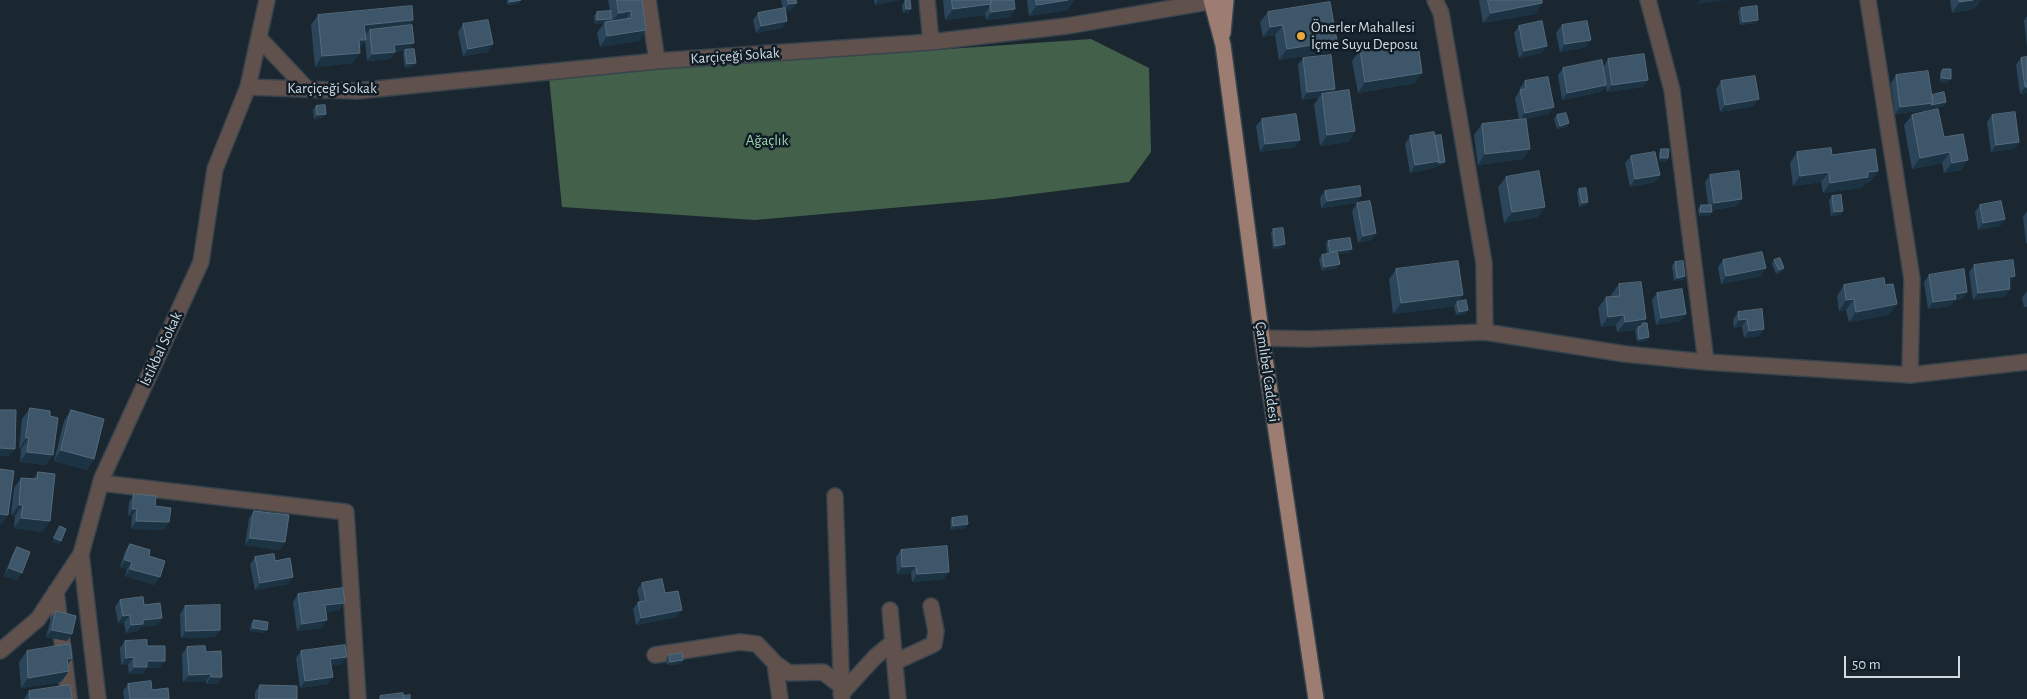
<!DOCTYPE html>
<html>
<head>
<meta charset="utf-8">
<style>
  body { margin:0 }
  #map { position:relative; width:2027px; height:699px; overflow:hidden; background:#1a2731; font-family:"Alegreya Sans",sans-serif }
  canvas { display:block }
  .scale { position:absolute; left:1844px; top:656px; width:116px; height:22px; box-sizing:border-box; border:2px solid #d2dbe2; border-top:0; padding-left:6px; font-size:15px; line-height:18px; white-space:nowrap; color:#d2dbe2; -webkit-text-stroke:4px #101d27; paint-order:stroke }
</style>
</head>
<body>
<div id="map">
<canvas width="2027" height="699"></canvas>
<div class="scale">50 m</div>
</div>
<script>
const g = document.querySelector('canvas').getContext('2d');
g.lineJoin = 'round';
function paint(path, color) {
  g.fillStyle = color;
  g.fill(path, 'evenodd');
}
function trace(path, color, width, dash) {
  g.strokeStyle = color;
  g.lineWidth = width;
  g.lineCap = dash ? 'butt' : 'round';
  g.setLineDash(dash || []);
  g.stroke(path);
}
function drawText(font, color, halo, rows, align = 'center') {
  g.font = font + ' "Alegreya Sans",sans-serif';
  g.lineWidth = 5;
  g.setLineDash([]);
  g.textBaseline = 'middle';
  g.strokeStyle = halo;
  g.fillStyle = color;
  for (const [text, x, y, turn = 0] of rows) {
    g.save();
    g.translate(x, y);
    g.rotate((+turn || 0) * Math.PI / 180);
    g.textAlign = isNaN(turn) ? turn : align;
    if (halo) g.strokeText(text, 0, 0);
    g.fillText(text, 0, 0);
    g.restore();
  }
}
paint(new Path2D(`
  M1091,39L1149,68L1151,152L1129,182L994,199L755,220L562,207L549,77Z`), '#43614a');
const minor = new Path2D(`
  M648,0L657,61
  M927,0L931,42
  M1435,0L1441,13L1484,263L1485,332
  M1648,0L1672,90L1706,362
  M1868,0L1912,279L1910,375
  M259,38L307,89
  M248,87L356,91L657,61L931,42L1067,26L1220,0
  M1262,338L1309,339L1485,332L1625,354L1706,362L1910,375L2027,362
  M101,483L346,512L358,699
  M835,496L842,699
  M56,591L69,699
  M890,610L898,699
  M0,651L38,619L81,554
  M655,655L740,642L757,644L775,663L789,673L823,672L840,685
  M895,662L934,644L936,631L931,606
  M775,663L780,699
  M841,694L875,657L893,642
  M98,699L81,554L102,478L201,262L215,169L248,87L267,0`);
const major = new Path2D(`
  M1211,0L1223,45L1262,338L1316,699
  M1223,33L1226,0`);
trace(minor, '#37444d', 18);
trace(major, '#37444d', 18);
trace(minor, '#61514c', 15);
trace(major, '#9d7d71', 15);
paint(new Path2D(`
  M507,0H521L518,4L507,5Z
  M608,0H642L646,30L639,41L600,47L597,33L604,23L595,24L594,16L597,12L610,11Z
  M781,0H796L792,10L786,11L787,21L782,28L756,33L753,20L758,13L783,8Z
  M874,0H901L875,5Z
  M943,0H991L1010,17L986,20L985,13L984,15L945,20Z
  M1027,0H1074L1067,10L1029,16Z
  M1479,0H1542V3L1535,14L1483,23Z
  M1950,0H1981L1974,9L1952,13Z
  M905,1L911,9L908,13H903L902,5Z
  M1741,8L1758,20L1756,23L1740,25L1738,11Z
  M1268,12L1337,41L1329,52L1279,60L1275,35L1263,37L1260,22Z
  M318,15L413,20L410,25L414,43L409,49L416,63L413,67L405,68L403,53L405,50L395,52L390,59L367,61L365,41L360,48L353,63L315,67L311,25Z
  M2027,16V47L2024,21Z
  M463,24L488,52L463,56L458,32Z
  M1562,25L1586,47L1560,52L1556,33Z
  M1519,26L1542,53L1519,58L1514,33Z
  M1360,50L1415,83L1358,93L1352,61Z
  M2027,57V93L2020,94L2016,65L2021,58Z
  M1303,58L1335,89L1332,93L1355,131L1348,142L1320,146L1314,105L1319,97L1302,100L1298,65Z
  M1608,59L1648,80L1643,87L1607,92L1606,86L1601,92L1562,100L1558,75L1563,68L1603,67Z
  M1943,69L1948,83L1940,82V72Z
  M1896,75L1932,95L1946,102L1944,106L1929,109L1928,110L1895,114L1891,83Z
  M1525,81L1549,114L1526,119L1523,159L1478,165L1474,135L1482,124L1519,119L1515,98L1520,90V88Z
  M1721,81L1754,106L1720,112L1716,89Z
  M316,106L326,114L323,117L314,119L313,110Z
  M1557,115L1569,123L1566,127L1557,129L1554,119Z
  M1912,115L1944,137L1961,170L1944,173L1942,163L1912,169L1904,125Z
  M1992,115L2019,142L2014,149L1991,152L1987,122Z
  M1262,119L1295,147L1260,152L1256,126Z
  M1410,136L1442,165L1435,167L1434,168L1410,173L1405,144Z
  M1661,149L1668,158L1666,162L1659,161V153Z
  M1797,152L1832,155L1878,171L1870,182L1865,183L1861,188L1823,193L1821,182L1793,186L1790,163Z
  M1631,156L1660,175L1655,182L1630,187L1625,163Z
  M1710,175L1742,199L1737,206L1712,210L1710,216H1699L1698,209L1701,205H1708L1705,182Z
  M1506,177L1538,217L1504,223L1498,187Z
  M1579,189L1588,202L1586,205L1579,207L1577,192Z
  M1325,191L1361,196L1356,203L1321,208L1320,198Z
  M1832,196L1843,211L1840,215L1831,216L1829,200Z
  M1357,203L1376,233L1371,240L1358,243L1352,211Z
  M1980,205L2005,219L2000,226L1978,230L1975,212Z
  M2027,211V243H2026L2023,217Z
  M1273,229L1285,244L1282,248L1273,249L1271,233Z
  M1328,241L1350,252L1338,254L1340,264L1337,268L1322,271L1319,259L1322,255L1327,254L1326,244Z
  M1723,260L1761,276L1721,284L1718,267Z
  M1774,260L1784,268L1782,272L1776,274L1772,264Z
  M1675,262L1685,276L1683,280L1674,281L1672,266Z
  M1974,265L2010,284V289L2005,296L1973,300L1969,272Z
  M1396,269L1463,295L1458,302L1465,314L1456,315L1454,306L1393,314L1389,279Z
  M1929,275L1967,292L1962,299L1955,300L1950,306L1928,309L1924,282Z
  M1619,284L1643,323L1647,341L1637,342L1635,330L1617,332L1616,325L1601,327L1598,308L1606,297H1612L1611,295Z
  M1844,285L1889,315L1849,322L1846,310L1839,311L1837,296Z
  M2027,291V307H2024L2022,298Z
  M1657,293L1681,321L1656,325L1652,300Z
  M1738,312L1764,329L1759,336L1744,338L1742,326L1734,328L1733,320Z
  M30,408L50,416L46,465L20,462L21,449H19L22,419Z
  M71,410L94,459L87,470L54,461L64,421Z
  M38,472L50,521L42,532L14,528L15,516L11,515L14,488L21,478L33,479Z
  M134,494L164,530L131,529L132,516H128L129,502Z
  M254,511L285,542L280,550L245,545L249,518Z
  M952,518L965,528L951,530L950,522Z
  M130,544L155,585L125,576L127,569L120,567L125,551Z
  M17,547V580L4,576L12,555Z
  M901,550L944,579L912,582L911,573L897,574L896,557Z
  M255,557L275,561L293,577L288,584L255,590L250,565Z
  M642,583L665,593L677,617L636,625L633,609L638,602H640L637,590Z
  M298,594L340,610L325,612L322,628L297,631L293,602Z
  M120,600L144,605L162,618L157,625L141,627L138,631L126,633L124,623H118L115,607Z
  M185,606L220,630L215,637L181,638L180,614Z
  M56,611L67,641L46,637L51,618Z
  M254,620L264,633L250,631L251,623Z
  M125,641L147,646L165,661L160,668H146L142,674H129L128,665H121L120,648Z
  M187,647L206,652L222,677L217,684H206V681L183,682L182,654Z
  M27,651L68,665L69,671L61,682L21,688L19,662Z
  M301,651L342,664L331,665L328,684L300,688L296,658Z
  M669,655L680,664L667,665L666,658Z
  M128,684L152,690L169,699H124L123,691Z
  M260,685L297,699H255V692Z
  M29,691L72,699H24Z`), '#2b465b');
paint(new Path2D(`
  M521,0L518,4L507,5L510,2Z
  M878,0H901L875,5Z
  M1068,0H1074L1067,10L1029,16L1037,5Z
  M1700,0H1727L1697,4Z
  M1973,0H1981L1974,9L1952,13L1960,2Z
  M797,3L792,10L783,12L789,4Z
  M1542,3L1535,14L1483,23L1491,13Z
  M991,4L984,15L945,20L953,9Z
  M906,9H911L908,13H903Z
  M1015,9L1010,17L986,20L991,12Z
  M631,11L624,22L611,23L619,13Z
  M611,19L609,23L605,22L604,23L595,24L597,20Z
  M413,20L406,31L370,30L366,34L357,35L364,25Z
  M1758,20L1756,23L1740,25L1743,22Z
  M787,21L782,28L756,33L761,26Z
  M1283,25L1275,35L1263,37L1270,27Z
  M646,30L639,41L600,47L607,36Z
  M359,40H366L358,50Z
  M1591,40L1586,47L1560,52L1565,44Z
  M1337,41L1329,52L1279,60L1287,49Z
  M414,43L409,50L389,52L394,45Z
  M493,44L488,52L463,56L468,49Z
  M1547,46L1542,53L1519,58L1524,51Z
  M395,52L390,59L367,61L372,54Z
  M360,53L353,63L315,67L322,56Z
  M416,63L413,67L405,68L407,64Z
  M1422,73L1415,83L1358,93L1365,82Z
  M1942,78L1951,79L1948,83L1940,82Z
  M1648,80L1643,87L1607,92L1612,85Z
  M1606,85L1601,92L1562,100L1567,93Z
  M2025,87H2027V93L2020,94Z
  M1335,89L1330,96L1322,94L1319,97L1302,100L1307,92Z
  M1759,99L1754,106L1720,112L1725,105Z
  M1946,102L1944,106L1929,109L1928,110L1895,114L1900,107L1933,103Z
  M1554,107L1549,114L1520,120L1525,113Z
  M326,114L323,117L314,119L317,115Z
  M1569,123L1566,127L1557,129L1560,126Z
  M1355,131L1348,142L1320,146L1327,135Z
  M1300,140L1295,147L1260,152L1265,144Z
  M2019,142L2014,149L1991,152L1996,145Z
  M1530,149L1523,159L1478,165L1485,154Z
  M1950,152L1942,163L1912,169L1920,158Z
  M1661,158H1668L1666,162L1659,161Z
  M1968,160L1961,170L1944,173L1952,163Z
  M1439,161L1445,162L1442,165L1435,167L1434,168L1410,173L1415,165Z
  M1878,171L1870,182L1865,183L1861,188L1823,193L1830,183L1868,172Z
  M1829,172L1821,182L1793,186L1800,176Z
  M1660,175L1655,182L1630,187L1635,179Z
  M1361,196L1356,203L1321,208L1327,201Z
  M1742,199L1737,206L1709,210L1714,203Z
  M1588,202L1586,205L1579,207L1582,203Z
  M1545,207L1538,217L1504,223L1512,212Z
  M1843,211L1840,215L1831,216L1834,212Z
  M1701,212H1712L1710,216H1699Z
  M2005,219L2000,226L1978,230L1983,223Z
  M1376,233L1371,240L1358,243L1363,236Z
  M1285,244L1282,248L1273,249L1275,246Z
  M1352,249L1350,252L1327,256L1330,252Z
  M1340,264L1337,268L1322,271L1324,267Z
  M1766,268L1761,276L1721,284L1726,276Z
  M1784,268L1782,272L1776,274L1779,270Z
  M1685,276L1683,280L1674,281L1677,278Z
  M2015,276L2010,284H2003L2009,277Z
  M2010,289L2005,296L1973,300L1978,293Z
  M1967,292L1962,299L1955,300L1950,306L1928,309L1933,302L1955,294Z
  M1463,295L1454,306L1393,314L1401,303Z
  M1854,299L1846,310L1839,311L1846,300Z
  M1897,304L1889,315L1849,322L1856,312Z
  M1468,310L1465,314L1456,315L1459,312Z
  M1686,314L1681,321L1656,325L1661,318Z
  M1624,315L1616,325L1601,327L1608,317Z
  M1646,319L1638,330V327L1635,330L1617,332L1625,322Z
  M1747,319L1742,326L1734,328L1739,320Z
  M1764,329L1759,336L1744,338L1749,331Z
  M1649,337L1647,341L1637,342L1639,339Z
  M26,438H29L21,449H19Z
  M0,448L15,449L9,456H0Z
  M61,450L94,459L87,470L54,461Z
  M27,452L53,455L46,465L20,462Z
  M19,505H23L15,516L11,515Z
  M133,509H137L132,516H128Z
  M0,514L8,515L0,526Z
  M21,518L50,521L42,532L14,528Z
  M136,521L169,522L164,530L131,529Z
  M968,524L965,528L951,530L953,526Z
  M54,538L61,541L59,544L52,542Z
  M250,538L285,542L280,550L245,545Z
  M125,560L132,562L127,569L120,567Z
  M916,566L911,573L897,574L902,567Z
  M9,568L22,573L17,580L4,576Z
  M130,569L160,577L155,585L125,576Z
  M949,572L944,579L912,582L917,574Z
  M293,577L288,584L255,590L260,583Z
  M345,603L340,610L320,613L325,605Z
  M682,610L677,617L636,625L641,618Z
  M130,615L124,623H118L123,616Z
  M162,618L157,625L141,627L138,631L126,633L131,625L143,620Z
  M327,620L322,628L297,631L302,624Z
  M253,628L267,630L264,633L250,631Z
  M52,630L72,634L67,641L46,637Z
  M220,630L215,637L181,638L186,631Z
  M134,657L128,665H121L126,658Z
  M347,657L342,664L325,666L330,659Z
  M72,658L65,669L67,659Z
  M683,660L680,664L667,665L670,662Z
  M147,661H165L160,668H146L142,674H129L134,667Z
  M69,671L61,682L21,688L28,678Z
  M211,674L206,681L183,682L189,675Z
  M211,677H222L217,684H206Z
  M333,677L328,684L300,688L305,681Z`), '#1c3344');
const building = new Path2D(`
  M510,0H521L510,2Z
  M617,0H642L646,30L607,36L605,22L632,18L631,11L619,13Z
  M788,0H796L797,3L789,4Z
  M910,0L911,9H906L905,1Z
  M952,0H991V4L953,9Z
  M997,0H1014L1015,9L991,12L990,6L991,4V1Z
  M1036,0H1068L1037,5Z
  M1488,0H1542V3L1491,13Z
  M1959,0H1973L1960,2Z
  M1330,2L1337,41L1287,49L1283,25L1270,27L1268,12Z
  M412,6L413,20L364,25L366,40H359L360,53L322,56L318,15Z
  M1757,6L1758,20L1743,22L1741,8Z
  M785,8L787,21L761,26L758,13Z
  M611,11V19L597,20V12Z
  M488,20L493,44L468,49L463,24Z
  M1542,21L1547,46L1524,51L1519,26Z
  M1587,21L1591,40L1565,44L1562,25Z
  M412,25L414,43L394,45L395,52L372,54L370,30Z
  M1411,41L1413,52L1419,51L1422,73L1365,82L1360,50Z
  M414,49L416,63L407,64L405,50Z
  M1644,54L1648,80L1612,85L1608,59Z
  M1331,55L1335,89L1307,92L1303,58Z
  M2027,57V87H2025L2021,58Z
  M1602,60L1606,85L1567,93L1563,68Z
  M1943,69H1951V79L1942,78Z
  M1928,71L1933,103L1900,107L1896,75Z
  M1755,76L1759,99L1725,105L1721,81Z
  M1548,77L1554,107L1525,113L1520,90L1526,89L1525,81Z
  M1349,90L1355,131L1327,135L1322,94Z
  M1944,92L1946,102L1931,105L1933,103L1932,95Z
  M325,105L326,114L317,115L316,106Z
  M1938,109L1944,137L1963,134L1968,160L1952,163L1950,152L1920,158L1912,115Z
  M2015,112L2019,142L1996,145L1992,115Z
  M1566,113L1569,123L1560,126L1557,115Z
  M1296,114L1300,140L1265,144L1262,119Z
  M1526,119L1530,149L1485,154L1482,124Z
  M1434,132L1439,161L1415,165L1410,136Z
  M1441,135L1445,162L1438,163L1439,161L1435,136Z
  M1831,148L1832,155L1875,149L1878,171L1868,172V177L1830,183L1829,172L1800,176L1797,152Z
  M1661,149H1669L1668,158H1661Z
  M1655,152L1660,175L1635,179L1631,156Z
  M1539,171L1545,207L1512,212L1506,177Z
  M1739,171L1742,199L1714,203L1710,175Z
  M1360,186L1361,196L1327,201L1325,191Z
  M1586,188L1588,202L1582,203L1579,189Z
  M1841,195L1843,211L1834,212L1832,196Z
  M1370,201L1376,233L1363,236L1357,203Z
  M2001,201L2005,219L1983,223L1980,205Z
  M1701,205H1711L1712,212H1701Z
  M1283,228L1285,244L1275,246L1273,229Z
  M1350,238L1352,249L1330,252L1328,241Z
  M1337,252L1340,264L1324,267L1322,255Z
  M1762,252L1766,268L1726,276L1723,260Z
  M1780,258L1784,268L1779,270L1774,260Z
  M2013,260L2015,276L2009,277L2010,289L1978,293L1974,265Z
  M1458,261L1463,295L1401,303L1396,269Z
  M1683,261L1685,276L1677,278L1675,262Z
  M1964,269L1967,292L1955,294L1956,299L1933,302L1929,275Z
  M1884,278L1885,285L1893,284L1897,304L1856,312L1854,299L1846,300L1844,285Z
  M1641,282L1646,319L1625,322L1624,315L1608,317L1606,297L1620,296L1619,284Z
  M1682,289L1686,314L1661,318L1657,293Z
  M1466,300L1468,310L1459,312L1457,302Z
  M1762,309L1764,329L1749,331L1747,319L1739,320L1738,312Z
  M1643,323H1647L1649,337L1639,339L1638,327L1641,326Z
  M30,408L50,411V416L58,418L53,455L27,452L29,438H26Z
  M0,410H16L15,449L0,448Z
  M71,410L104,419L94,459L61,450Z
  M0,469L14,471L8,515L0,514Z
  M38,472L55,474L50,521L21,518L23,505H19L21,478L37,479Z
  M134,494L156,496L155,506L171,508L169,522L136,521L137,509H133Z
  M254,511L289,515L285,542L250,538Z
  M967,516L968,524L953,526L952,518Z
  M60,526L66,529L61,541L54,538Z
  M130,544L150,550L149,556L165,561L160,577L130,569L132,562L125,560Z
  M947,546L949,572L917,574L916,566L902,567L901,550Z
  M17,547L30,552L22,573L9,568Z
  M274,554L275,561L290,558L293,577L260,583L255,557Z
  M662,579L665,593L678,591L682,610L641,618L638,602L646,601L642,583Z
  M343,588L345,603L325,605L327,620L302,624L298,594Z
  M143,597L144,605L160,603L162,618L143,620V624L131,625L130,615L123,616L120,600Z
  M220,605V630L186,631L185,606Z
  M56,611L76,616L72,634L52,630Z
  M254,620L268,622L267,630L253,628Z
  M147,640V646H165V661H147V667H134V657L126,658L125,641Z
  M70,644L72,658L67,659L69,671L28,678L27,651Z
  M345,645L347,657L330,659L333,677L305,681L301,651Z
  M205,646L206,652L221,651L222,677H211V674L189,675L187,647Z
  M682,653L683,660L670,662L669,655Z
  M151,681L152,690L168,688L169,699H130L128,684Z
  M70,685L72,699H30L29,691Z
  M260,685L297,686V699H259Z
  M403,693L404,699H380V696Z
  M410,695V699H404L403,696Z`);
paint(building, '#3d566a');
trace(building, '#546b7c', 1);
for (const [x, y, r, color] of [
  [1301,36,5,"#eba93a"]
]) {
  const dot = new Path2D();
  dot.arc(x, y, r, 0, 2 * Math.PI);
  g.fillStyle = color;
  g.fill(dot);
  trace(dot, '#101d27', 2);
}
drawText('15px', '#d2dbe2', '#101d27', [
  ["Önerler Mahallesi",1311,27],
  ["İçme Suyu Deposu",1311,44]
], 'left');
drawText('15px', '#d2dbe2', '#101d27', [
  ["Karçiçeği Sokak",735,56,-4],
  ["Karçiçeği Sokak",332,88],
  ["İstikbal Sokak",161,349,-65],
  ["Çamlıbel Caddesi",1267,372,82]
]);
drawText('15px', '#9dd4aa', '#101d27', [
  ["Ağaçlık",767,140]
]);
</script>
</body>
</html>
